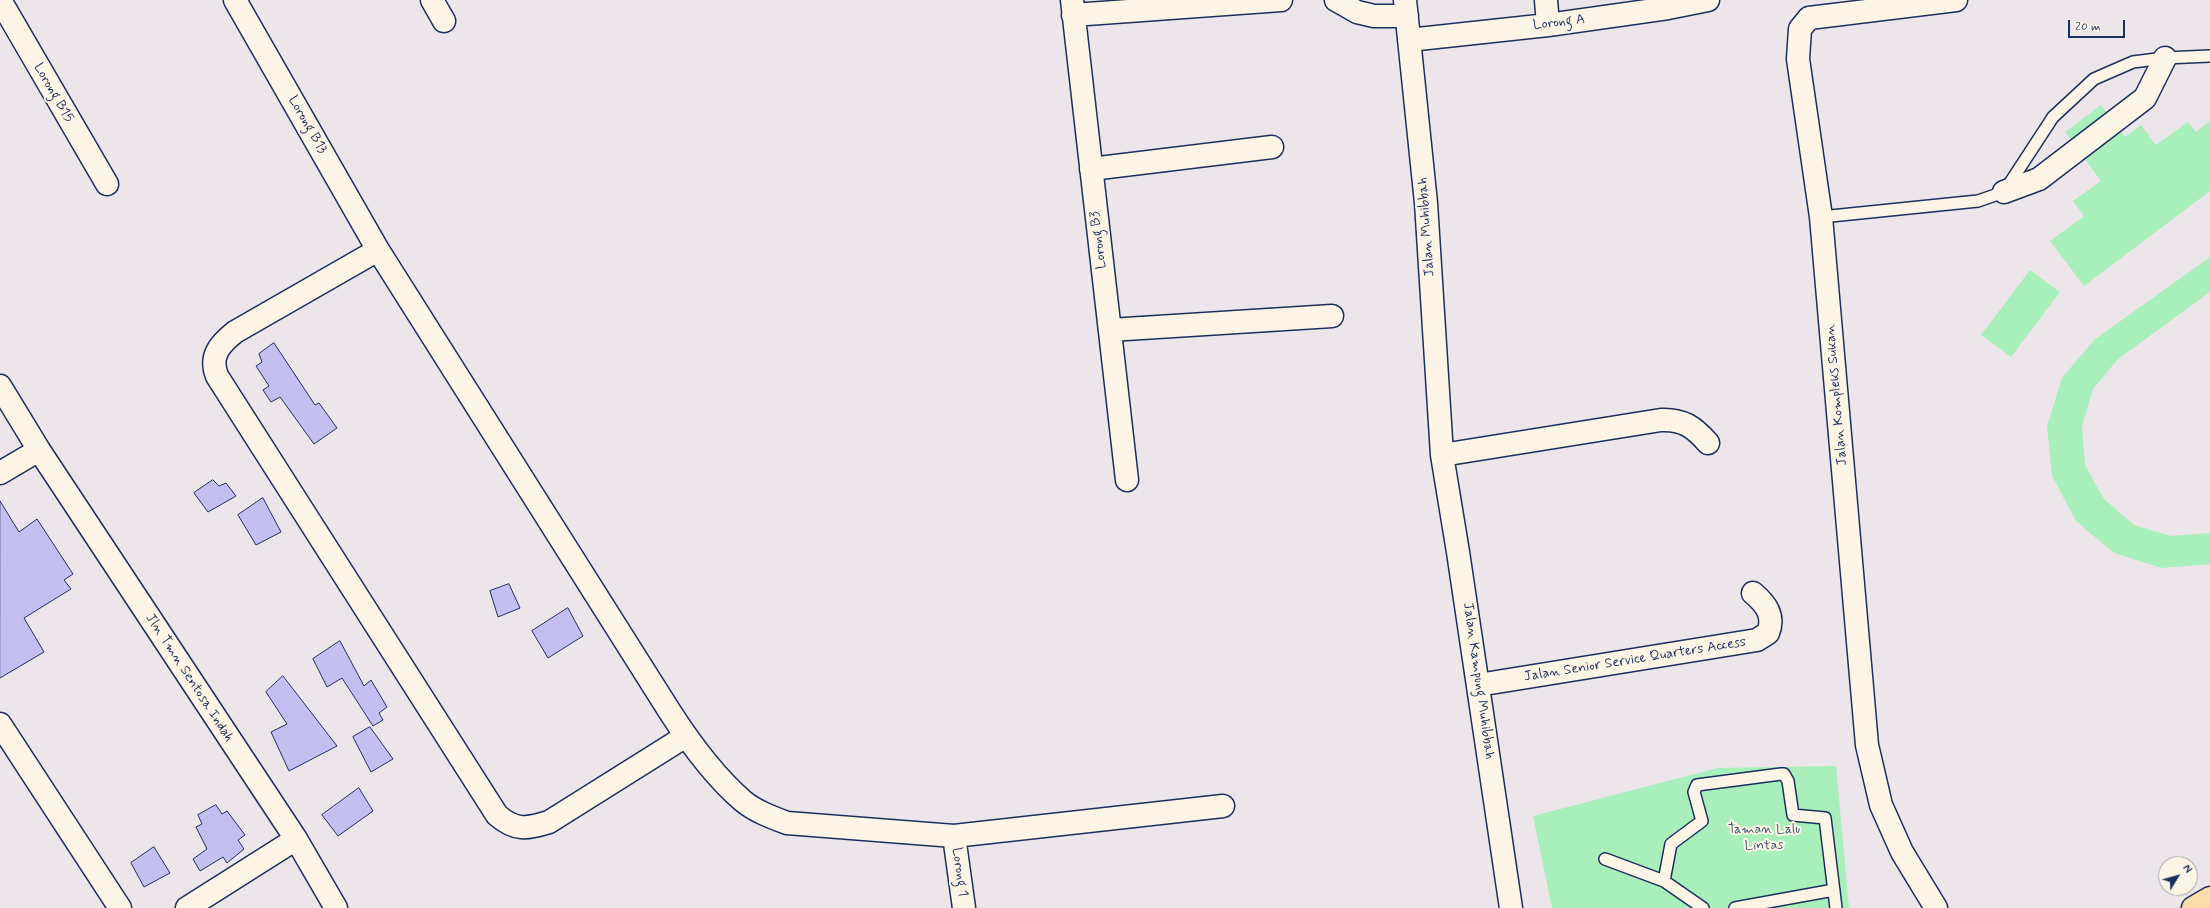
<!DOCTYPE html>
<html>
<head>
<meta charset="utf-8">
<style>
  body { margin:0 }
  #map { position:relative; width:2210px; height:908px; overflow:hidden; background:#ece5e9; font-family:Mynerve,sans-serif }
  canvas { display:block }
  .north { position:absolute; left:2158px; top:856px; width:40px; height:40px; box-sizing:border-box; background:#fcf5e5; border:1px solid #a2a6af; border-radius:50%; rotate:53deg; font-size:11px; font-weight:700; line-height:16px; text-align:center; color:#1b2f5e }
  .north::after { content:''; display:block; margin:auto; width:14px; height:18px; background:#1b2f5e; clip-path:polygon(50% 0,100% 100%,50% 72%,0 100%) }
  .scale { position:absolute; left:2068px; top:20px; width:57px; height:18px; box-sizing:border-box; border:2px solid #1b2f5e; border-top:0; padding-left:5px; font-size:12px; line-height:14px; white-space:nowrap; color:#1b2f5e; -webkit-text-stroke:3px #fcf5e5; paint-order:stroke }
</style>
</head>
<body>
<div id="map">
<canvas width="2210" height="908"></canvas>
<div class="north">N</div>
<div class="scale">20 m</div>
</div>
<script>
const g = document.querySelector('canvas').getContext('2d');
g.lineJoin = 'round';
function paint(path, color) {
  g.fillStyle = color;
  g.fill(path, 'evenodd');
}
function trace(path, color, width, dash) {
  g.strokeStyle = color;
  g.lineWidth = width;
  g.lineCap = dash ? 'butt' : 'round';
  g.setLineDash(dash || []);
  g.stroke(path);
}
function drawText(font, color, halo, rows, align = 'center') {
  g.font = font + ' Mynerve,sans-serif';
  g.lineWidth = 4;
  g.setLineDash([]);
  g.textBaseline = 'middle';
  g.strokeStyle = halo;
  g.fillStyle = color;
  for (const [text, x, y, turn = 0] of rows) {
    g.save();
    g.translate(x, y);
    g.rotate((+turn || 0) * Math.PI / 180);
    g.textAlign = isNaN(turn) ? turn : align;
    if (halo) g.strokeText(text, 0, 0);
    g.fillText(text, 0, 0);
    g.restore();
  }
}
paint(new Path2D(`
  M2101,105L2125,137L2141,125L2156,145L2188,122L2196,132L2210,121V191L2084,286L2050,241L2084,216L2073,201L2101,181L2065,132Z
  M2210,257V292L2118,359L2093,389L2082,426L2085,465L2104,499L2134,525L2171,536L2210,533V564L2162,568L2114,553L2076,521L2052,476L2047,426L2062,378L2094,340Z
  M2030,270L2060,292L2011,357L1981,335Z
  M1836,766L1849,908H1552L1533,816L1718,768Z`), '#a9efbb');
const building = new Path2D(`
  M274,343L315,405L319,403L337,428L314,444L280,397L271,402L263,390L269,386L256,366L262,362L259,354Z
  M213,480L219,486L226,483L236,496L208,512L194,493Z
  M263,498L281,532L256,545L238,515Z
  M0,501L19,532L37,519L73,574L64,580L71,589L24,618L44,652L0,678Z
  M509,584L520,608L498,617L490,591Z
  M568,608L583,636L548,658L532,631Z
  M340,641L364,686L371,680L387,707L379,713L383,720L373,726L342,678L327,687L313,659Z
  M283,676L337,746L289,771L271,732L287,724L266,692Z
  M370,727L393,759L371,772L353,737Z
  M359,788L373,811L338,836L322,815Z
  M216,805L222,814L227,811L245,835L238,840L244,849L227,863L223,857L200,871L193,859L207,849L196,827L202,824L198,815Z
  M154,847L170,873L144,887L131,863Z`);
paint(building, '#c5bff1');
trace(building, '#1b2f5e', 1);
const service = new Path2D(`
  M1821,217L1978,201L2004,192L2053,117L2094,79L2133,62L2165,58L2210,56
  M1605,859L1664,881L1703,908
  M1664,881L1671,844L1702,821L1694,792L1697,785L1781,774H1784L1788,781L1793,815L1825,818L1836,908
  M1735,908L1834,890`);
const minor = new Path2D(`
  M0,0L107,184
  M235,0L378,250L670,712C690,743 714,776 743,801C755,811 771,817 787,823L954,836L1223,806
  M432,0L444,21
  M1072,0L1127,480
  M1336,0L1357,12L1374,16H1407
  M1405,0L1426,203L1442,455L1458,552L1511,908
  M1546,0L1548,25
  M1073,15L1281,0
  M1409,40L1548,25L1668,8L1708,0
  M1091,169L1272,147
  M2004,192L2039,179L2145,98L2165,58
  M378,250L235,332C220,344 209,356 217,376L497,815C515,831 527,829 549,822L686,736
  M1110,330L1332,316
  M0,386L39,450L296,839L336,908
  M1442,455L1661,420C1683,419 1694,427 1708,443
  M0,473L39,450
  M1478,685L1757,640L1768,633C1775,616 1766,604 1753,593
  M0,724L120,908
  M954,836L964,908
  M187,908L296,839
  M1936,908L1902,852L1881,805L1867,745L1821,217L1798,59L1800,29L1809,18L1956,0`);
const primary = new Path2D(`
  M2193,908L2210,898`);
trace(service, '#1b2f5e', 14);
trace(minor, '#1b2f5e', 25);
trace(primary, '#1b2f5e', 25);
trace(service, '#fcf5e5', 11);
trace(minor, '#fcf5e5', 22);
trace(primary, '#fddcac', 22);
drawText('14px', '#1b2f5e', '#fcf5e5', [
  ["Lorong A",1559,23,-7],
  ["Lorong B15",53,93,60],
  ["Lorong B13",307,125,60],
  ["Jalan Muhibbah",1427,227,-94],
  ["Lorong B3",1099,240,-97],
  ["Jalan Kompleks Sukan",1837,395,-95],
  ["Jalan Senior Service Quarters Access",1635,660,-9],
  ["Jln Tmn Sentosa Indah",189,678,57],
  ["Jalan Kampung Muhibbah",1478,681,82],
  ["Lorong 1",959,872,82]
]);
drawText('14px', '#375571', '#fcf5e5', [
  ["Taman Lalu",1764,830],
  ["Lintas",1764,846]
]);
</script>
</body>
</html>
